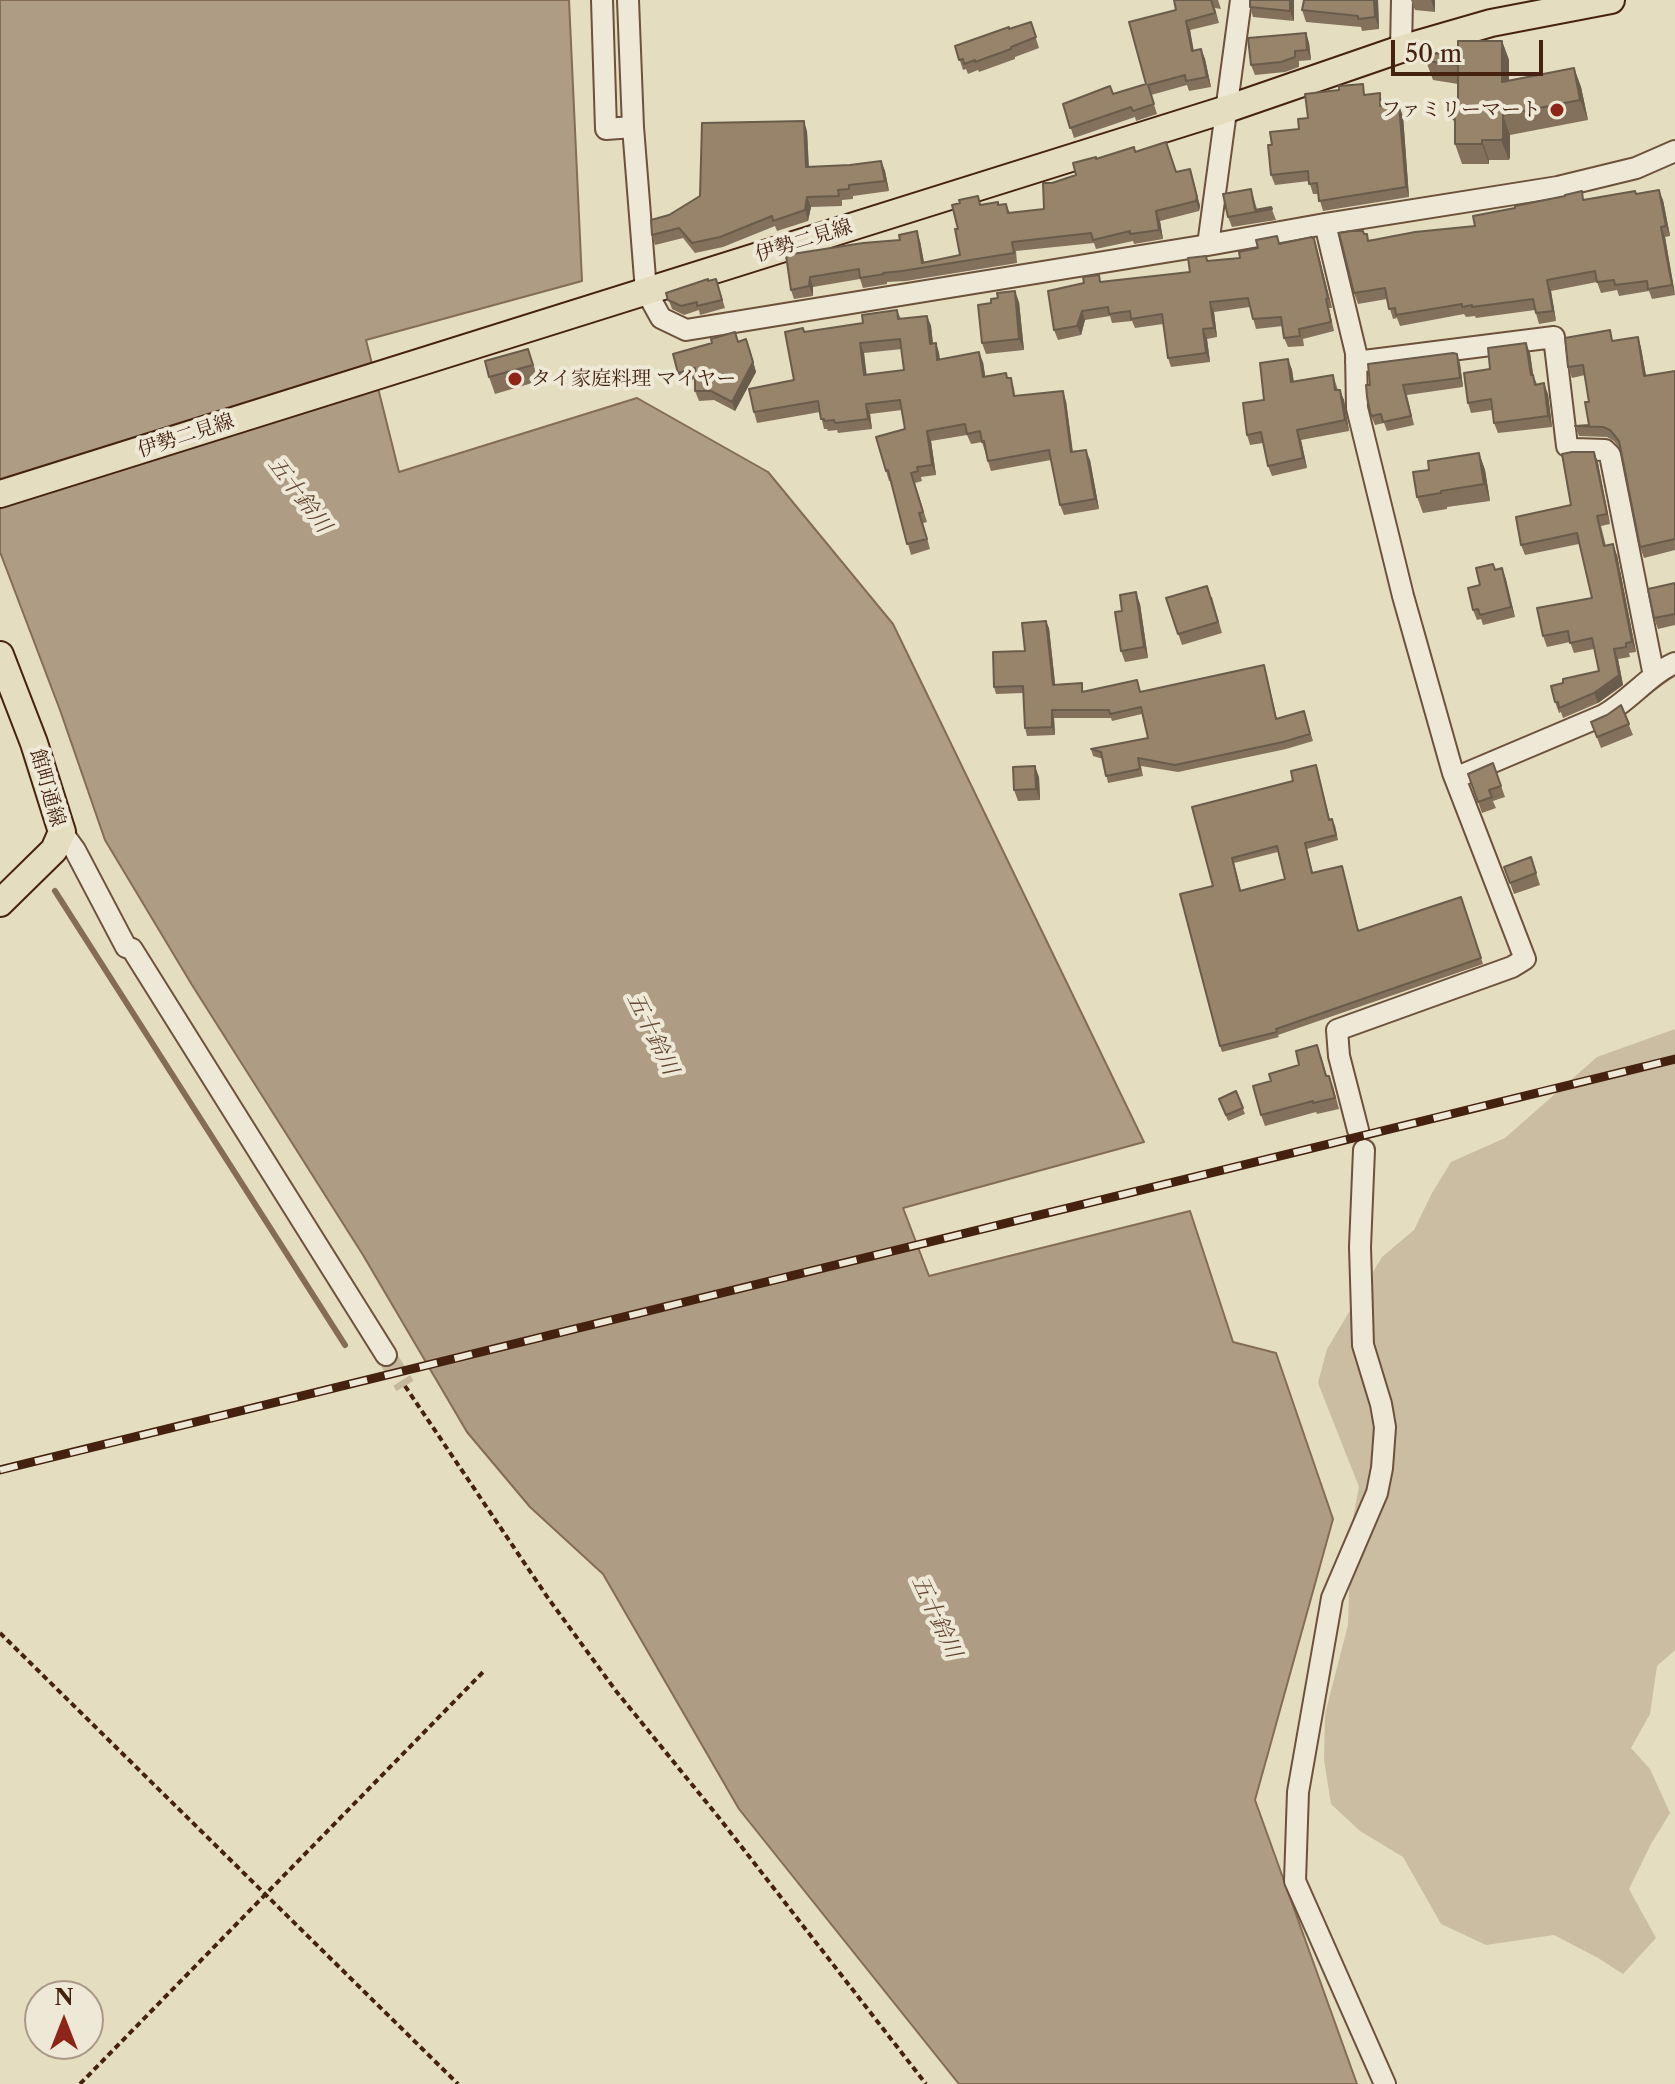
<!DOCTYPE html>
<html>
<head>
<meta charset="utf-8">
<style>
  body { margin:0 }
  #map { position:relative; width:1675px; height:2084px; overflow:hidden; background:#e5ddc0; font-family:"Libre Caslon Text",serif }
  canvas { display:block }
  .north { position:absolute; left:24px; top:1980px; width:80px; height:80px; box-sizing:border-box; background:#eee9d6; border:2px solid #aa9986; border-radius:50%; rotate:0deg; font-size:22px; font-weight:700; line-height:32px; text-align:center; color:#44220f }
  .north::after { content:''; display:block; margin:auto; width:28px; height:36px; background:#8f2418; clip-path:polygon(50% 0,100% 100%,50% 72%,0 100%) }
  .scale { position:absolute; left:1391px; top:40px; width:152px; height:36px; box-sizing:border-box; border:4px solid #44220f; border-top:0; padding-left:10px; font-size:24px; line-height:28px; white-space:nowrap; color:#44220f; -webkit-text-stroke:6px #eee9d6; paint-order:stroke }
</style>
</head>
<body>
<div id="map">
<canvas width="1675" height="2084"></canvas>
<div class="north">N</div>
<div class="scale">50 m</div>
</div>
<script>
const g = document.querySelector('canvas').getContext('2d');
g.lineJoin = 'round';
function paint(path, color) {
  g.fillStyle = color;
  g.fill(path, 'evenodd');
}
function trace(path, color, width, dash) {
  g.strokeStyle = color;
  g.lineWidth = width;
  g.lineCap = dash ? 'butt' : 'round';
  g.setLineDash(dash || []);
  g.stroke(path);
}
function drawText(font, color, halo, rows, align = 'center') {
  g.font = font + ' "Libre Caslon Text","Noto Serif JP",serif';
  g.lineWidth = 8;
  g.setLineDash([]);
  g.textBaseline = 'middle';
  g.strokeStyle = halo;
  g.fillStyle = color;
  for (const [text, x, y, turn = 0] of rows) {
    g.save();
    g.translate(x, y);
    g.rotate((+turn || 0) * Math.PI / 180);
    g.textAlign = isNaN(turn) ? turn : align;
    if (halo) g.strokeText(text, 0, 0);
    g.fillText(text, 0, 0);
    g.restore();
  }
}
paint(new Path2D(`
  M1675,1029V1650L1657,1666L1650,1714L1631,1748L1650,1769L1670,1813L1651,1844L1629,1889L1656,1938L1623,1974L1598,1958L1554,1935L1486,1945L1441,1924L1403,1857L1360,1831L1331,1804L1324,1760L1325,1714L1348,1625L1351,1529L1359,1487L1318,1383L1327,1349L1382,1257L1414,1230L1432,1193L1451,1162L1505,1138L1597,1057Z`), '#cabda2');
const water = new Path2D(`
  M0,0H569L582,281L366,340L399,472L637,398L768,472L893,624L1144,1142L903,1208L929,1276L1190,1211L1233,1342L1276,1353L1333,1519L1255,1800L1357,2084H959L739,1809L603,1574L530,1507L467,1432L363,1255L192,985L105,840L60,710L0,552Z`);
paint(water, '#ae9d84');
trace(water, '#846c55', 2);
trace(new Path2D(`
  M55,891L345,1345`), '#846c55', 6);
trace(new Path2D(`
  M386,1355L405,1386`), '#c5b89d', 20, [20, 10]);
const minor = new Path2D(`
  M602,0L606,129L633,127L646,291L661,318L686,330L1208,245L1325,224L1558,187L1636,168L1675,151
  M628,0L633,127
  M1401,49L1402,0
  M1325,224L1356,353L1357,408L1403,596L1453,773L1525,959L1512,967L1337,1030L1339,1056L1358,1130
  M1208,245L1241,0
  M1356,362L1554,337L1567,446L1574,449L1605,450L1610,455L1654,676
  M1455,778L1604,715C1630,700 1650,674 1675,663
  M62,832L75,850L126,947L132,949L386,1355
  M1364,1150L1360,1247L1363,1345L1381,1404L1385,1427L1382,1468L1377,1493L1332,1598L1298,1792L1295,1881L1385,2084`);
const major = new Path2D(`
  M0,494L1227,109L1401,49L1491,23L1611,0
  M0,655L34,743L62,832L54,850L0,903`);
trace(minor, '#6c513b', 24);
trace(major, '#44220f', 30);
trace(new Path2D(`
  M405,1386L548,1598L616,1691L720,1819L926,2084
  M0,1633L458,2084
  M80,2084L485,1670`), '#44220f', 4, [6, 4]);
trace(minor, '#eee9d6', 20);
trace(major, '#e5ddc0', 26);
const rail = new Path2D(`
  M0,1470L1675,1059`);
trace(rail, '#44220f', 9);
trace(rail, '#eee9d6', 6, [18]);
paint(new Path2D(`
  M1174,0H1218L1221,9L1215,8L1219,23L1190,30L1194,51L1201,49L1205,59L1211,87L1189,91L1187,85L1151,95L1157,114L1136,121L1135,117L1074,138L1063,104L1113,94L1146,84L1176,10Z
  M1250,0H1294V21L1253,17L1250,7Z
  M1304,0H1378L1379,29L1362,31L1361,27L1306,22L1302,10Z
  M1411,0H1435V12L1415,10Z
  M1031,22L1039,48L1015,57V59L979,72L978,70L968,74L966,69L963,70L955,46Z
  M1306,33L1309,43L1311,60L1299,61V67L1285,72L1255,75L1251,65Z
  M1502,41L1509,60V80L1574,68L1581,87L1588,120L1510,135V157L1509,160H1489V164H1462L1455,144V125L1453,119L1458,103V84L1433,80L1426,61Z
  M1380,93L1383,106L1403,116L1409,197L1323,211L1318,194H1313L1309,181L1275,185L1271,175L1272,145L1299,129L1308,118L1367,94Z
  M807,131L809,167L850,165L881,161L885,171L889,191L853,196V199L842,200V206L811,207L808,221L777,231L775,226L723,247L695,253L683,238L655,245L652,235Z
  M1135,152L1176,172L1193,179L1200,206L1199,211L1160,221L1163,239L1134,244L1133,241L1096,249L1094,243L1016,251L1017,263L906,281L887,282V284L863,288L860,279L813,287V296L794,299L791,290L786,255L920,241L924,262L960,255L958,229L960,203L978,196L981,205L1006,204L1010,213L1044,209L1052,183L1076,175L1096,159Z
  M1251,189L1257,209L1271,207L1276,220L1232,227L1228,217Z
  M1636,194L1663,200L1670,236L1665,237L1675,295L1652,299L1649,291L1619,296L1617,290L1601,293L1597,282L1551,291L1556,321L1539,324L1535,310L1476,318L1475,316L1466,317L1464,314L1400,326L1397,318L1393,319L1387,299L1358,304L1354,293L1364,234L1369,240L1475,226L1585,200Z
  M1277,236L1280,244L1314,239L1332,308H1329L1334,331L1303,339L1304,346L1288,347L1284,338L1283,326L1256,329L1250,307L1214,312L1217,337L1207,339L1210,362L1171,367L1168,358L1163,324L1135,328L1132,321L1112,323L1110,316L1085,320L1081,335L1058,340L1054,330L1102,282L1190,272L1206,256L1208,261L1240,258Z
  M716,279L725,308L700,315L699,310L684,315L672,309L666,293Z
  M1019,302L1024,350L986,354L982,343L991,303Z
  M897,310L901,319L927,316L931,326L933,343H936L939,353L940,360L983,362L985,376L1008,378L1014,388L1015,396L1066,401L1073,452L1090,460L1099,509L1064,515L1060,505L1051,460L991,471L982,442L971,444L967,435L931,441L936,475L921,477L922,481L915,483L927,522L923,523L930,549L911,555L891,481H889L886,471L905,429L902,410L870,414L872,429L838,433L837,430L828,431L827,429H824L820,412L757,423L754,412L794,380L805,332L863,323ZM902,349L904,370L866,375L864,353Z
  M1638,337L1641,348L1646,376L1675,371V550L1644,558L1640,547L1620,449L1614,441L1607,437L1579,436L1575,426L1589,425V402L1585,375L1572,378L1568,367L1614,341Z
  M738,342L750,349L756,372L735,411L714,400L699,401L695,391V379L682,382L678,373L712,343Z
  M528,349L539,381L495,394L489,377Z
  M1530,353L1533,375L1537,384L1548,394L1552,427L1498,433L1494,423L1492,410L1471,413L1468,403L1490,369Z
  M1457,354L1460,364L1463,387L1407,395L1414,425L1387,431L1384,423L1375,425L1371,416L1370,385Z
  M1288,359L1292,370L1294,382L1333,375L1338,390L1344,400L1349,431L1301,440L1307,468L1272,476L1268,466L1263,443L1250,445L1247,435L1264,400Z
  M1594,452L1598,463L1610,524L1601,526L1606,546L1617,555L1636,652L1629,653L1630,657L1618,659L1623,685L1598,703L1563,718L1561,712L1559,713L1555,702L1563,683L1599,671L1594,649L1574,653L1570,642L1547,647L1543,636L1592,598L1579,544L1525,555L1521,545L1571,505Z
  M1479,453L1485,470L1490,501L1447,507V509L1423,513L1417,497L1429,470Z
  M1502,568L1515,617L1483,625L1481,619L1477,620L1473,610L1480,585L1495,570Z
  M1675,583V625L1658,629L1654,618Z
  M1212,597L1222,633L1182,645L1166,598Z
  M1140,604L1148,658L1125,662L1121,651L1122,611Z
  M1049,628L1055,684L1085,691L1141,692L1266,672L1277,719L1304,711L1313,741L1286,749L1178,772L1141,766L1143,776L1108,783L1103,759L1093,756L1091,749L1148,738L1142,714L1112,721L1111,718H1054L1055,735L1027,736L1025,728L1023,693L996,694L994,687L1025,651Z
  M1621,705L1633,735L1601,748L1591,722L1607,715Z
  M1493,763L1505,797L1493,801L1496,808L1482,813L1468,774Z
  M1318,771L1330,820L1335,825L1338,840L1307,849L1313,873L1342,866L1359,931L1461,897L1483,964L1278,1035L1279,1037L1222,1052L1220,1046L1213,886L1192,807L1293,781ZM1278,852L1285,879L1241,890L1234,863Z
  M1039,777L1040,800L1018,801L1014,790Z
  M1531,857L1540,885L1514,894L1504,867Z
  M1321,1056L1327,1076L1333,1086L1339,1109L1317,1114L1316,1112L1265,1126L1261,1115L1271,1081L1299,1065Z
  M1236,1091L1245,1114L1228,1121L1219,1099Z`), '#83715c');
paint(new Path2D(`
  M1290,0H1294V21L1290,11Z
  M1374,0H1378L1379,29L1375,17Z
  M1431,0H1435V12Z
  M1186,21L1190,30L1195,61L1192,51Z
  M1306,33L1309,43L1311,60L1307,50Z
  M1502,41L1509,60V101L1502,82Z
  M1201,49L1205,59L1211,87L1207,77Z
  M1574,68L1581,87L1588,120L1580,100Z
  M1399,106L1403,116L1409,197L1406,187Z
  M1503,115L1510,135V157L1509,160L1501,140Z
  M804,121L807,131L809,177L806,167Z
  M1482,140L1489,160V164L1482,144Z
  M881,161L885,171L889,191L885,181Z
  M1190,169L1200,206L1199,211L1196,201Z
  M1659,190L1663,200L1670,236L1666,226Z
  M807,197L811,207L808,221L805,210Z
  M1156,211L1160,221L1163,239L1159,230Z
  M1661,227L1665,237L1675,294L1672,285Z
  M917,231L920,241L925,268L922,263Z
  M1314,239L1317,248L1332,308L1328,298Z
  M810,277L813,287V296L809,286Z
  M1547,280L1551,291L1556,321L1553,311Z
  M1015,291L1019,302L1024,350L1019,339Z
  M1210,302L1214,312L1217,337L1214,328Z
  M1082,311L1085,320L1081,335L1077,326Z
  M927,316L931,326L934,354L930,344Z
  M1203,329L1207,339L1210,362L1206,353Z
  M1638,337L1641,348L1648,386L1644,376Z
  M746,339L756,372L735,411L732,402Z
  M860,343L864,353L868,385L864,375Z
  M936,343L939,353L941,370L937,360Z
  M1526,343L1530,353L1535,386L1531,375Z
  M979,352L983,362L987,387L983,377Z
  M1457,354L1460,364L1463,387L1460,378Z
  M1288,359L1292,370L1295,393L1291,382Z
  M1544,383L1548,394L1552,427L1548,416Z
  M1340,390L1344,400L1349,431L1345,420Z
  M1063,391L1066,401L1074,463L1071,452Z
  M866,404L870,414L872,429L868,419Z
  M1297,430L1301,440L1307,468L1303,458Z
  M927,431L931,441L936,475L932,465Z
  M1086,450L1090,460L1099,509L1095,499Z
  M1594,452L1598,463L1610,524L1607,514Z
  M1479,453L1485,470L1490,501L1484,484Z
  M1613,544L1617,555L1636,652L1632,642Z
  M1502,568L1506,579L1515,617L1511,607Z
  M1136,592L1140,604L1148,658L1144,647Z
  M1046,621L1049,628L1056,692L1053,685Z
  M1614,649L1618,659L1623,685L1598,703L1594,693Z
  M1052,710L1054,718L1055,735L1052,727Z
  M1035,766L1039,777L1040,800L1036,789Z`), '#6a5c4b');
const building = new Path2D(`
  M1174,0H1211L1215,13L1186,21L1192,51L1201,49L1207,77L1186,81L1185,75L1148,85L1154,104L1133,111L1131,107L1070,128L1063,104L1110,86L1113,94L1146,84L1129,22L1176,10Z
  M1250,0H1290V11L1250,7Z
  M1304,0H1374L1375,17L1358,19V16L1302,10Z
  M1031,22L1036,37L1011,47V49L975,62V60L964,64L963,59L959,60L955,46L1009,27V29Z
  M1306,33L1307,50L1295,51V57L1281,62L1251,65L1248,38Z
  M1458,41H1502V82L1574,68L1580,100L1503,115V138L1501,140H1482V144H1455V119H1453V103H1458V65L1426,61V55L1458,51Z
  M1363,84L1364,95L1380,93V106H1399L1406,187L1319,201L1317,183L1309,184L1308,171L1271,175L1268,145H1272L1270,132L1299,129L1298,119L1308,118L1305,94L1339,90V86Z
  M804,121L806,167L850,165L881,161L885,181L849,185V189L838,190L839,196L807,197L805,210L773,221L772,216L720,237L692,243L679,228L652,235L651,220L669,215L700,196L702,123Z
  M1166,142L1176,172L1190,169L1197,197L1196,201L1156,211L1159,230L1130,234V231L1093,240L1091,233L1012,242L1014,253L902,271L883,273L884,274L860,278L859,269L810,277L809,286L791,290L786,255L863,243L900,240L899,235L917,231L922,263L960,255L955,229H958L952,205L960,203L959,200L978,196L980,205L998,202V205L1006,204L1008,213L1044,209L1043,183H1052L1076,175L1073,163L1096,157V159L1134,147L1135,152Z
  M1251,189L1255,210L1271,207L1272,209L1228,217L1223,194Z
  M1659,190L1666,226L1661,227L1672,285L1648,289L1647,281L1615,285L1614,280L1597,282L1595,271L1547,280L1553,311L1536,313L1533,299L1472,307V305L1462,307V304L1396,315L1395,308L1389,309L1385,288L1354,293L1339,233L1352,231H1363L1364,234H1367L1368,241L1415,232L1475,226L1473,216L1515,208V206L1565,196V195L1582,191L1583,200L1635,191L1636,194Z
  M1277,236L1279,244L1312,237L1314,239L1328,298L1326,299L1331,322L1299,329L1300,336L1284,338L1281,317L1253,319L1248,298L1210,302L1214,328L1203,329L1206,353L1168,358L1162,314L1131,319L1130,311L1109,314L1108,307L1082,311L1077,326L1054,330L1048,291L1084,283L1083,277L1099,275L1100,282L1190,272L1188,258L1206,256L1207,261L1240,258L1239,252L1258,248L1256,240Z
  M708,279V281L716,279L722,300L697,306V302L681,306L668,300L666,293Z
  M1015,291L1019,339L982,343L978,305L991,303V299L998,298L997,293Z
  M897,310L898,319L927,316L930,344L936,343L937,360L979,352L983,377L1006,373L1007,378H1011L1014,396L1063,391L1071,452L1086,450L1095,499L1060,505L1049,450L988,461L984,441L982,442L980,431L967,434L965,424L927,431L932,465L917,467L918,471L911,473L923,512L919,513L927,539L907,544L888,470L886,471L876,437L905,429L900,400L866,404L868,419L835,423L834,420L824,421V419H821L818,401L754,412L749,389L794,380L785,332L803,328L804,332L863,323L862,315ZM900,339L904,370L864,375L860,343Z
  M1610,330L1612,341L1638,337L1644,376L1675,371V539L1640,547L1619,441L1610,430L1603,427L1575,426L1589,425L1585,402H1589L1583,365L1568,367L1565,338Z
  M735,332L738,342L746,339L753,362L732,402L711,391H695V368L678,373L673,354L712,343L711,339Z
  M1526,343L1531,375H1533L1535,385L1544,383L1548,416L1494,423L1491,399L1468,403L1464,373L1490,369L1488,348Z
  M528,349L533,365L489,377L485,361Z
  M1453,353L1457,354L1460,378L1403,385L1411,416L1383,422L1381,414L1371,416L1367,397L1366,385H1370L1368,364Z
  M1288,359L1291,382L1333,375L1335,390H1340L1345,420L1297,430L1303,458L1268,466L1261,432L1247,435L1243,403L1264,400L1260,363Z
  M1572,452H1594L1607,514L1597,516L1604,546L1613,544L1632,642L1626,643V647L1614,649L1619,675L1594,693L1559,708L1558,702H1555L1551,686L1563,683V679L1599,671L1592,638L1570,643L1568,631L1543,636L1537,608L1592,598L1577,533L1521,545L1516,517L1571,505L1562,454Z
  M1479,453L1484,484L1441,491V493L1417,497L1413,472L1429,470L1428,461Z
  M1493,564L1495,570L1502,568L1511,607L1480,615L1478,609L1473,610L1468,588L1480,585L1476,568Z
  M1675,583V614L1654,618L1648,589Z
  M1207,586L1218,622L1178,634L1166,598Z
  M1136,592L1144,647L1121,651L1115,612L1122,611L1120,595Z
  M1046,621L1053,685L1082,683V692L1137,680L1140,692L1264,665L1276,719L1304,711L1310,734L1283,742L1175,765L1138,758L1140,769L1106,776L1101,752L1091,749L1148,738L1141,707L1110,714L1109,710H1052V727L1025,728L1023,686L994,687L993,652L1025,651L1022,623Z
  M1621,705L1629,724L1597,737L1591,722L1607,715Z
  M1493,763L1501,786L1489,790L1492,797L1478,802L1468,774Z
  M1316,765L1329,820L1332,819L1336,835L1305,843L1312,873L1342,866L1358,931L1461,897L1481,958L1276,1029L1277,1032L1220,1046L1180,894L1213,886L1192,807L1293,781L1291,771ZM1277,846L1285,879L1240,891L1232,858Z
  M1035,766L1036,789L1014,790L1013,767Z
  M1531,857L1536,873L1510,883L1504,867Z
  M1317,1045L1326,1076H1329L1335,1098L1313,1103V1101L1261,1115L1253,1086L1271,1081L1269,1074L1299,1065L1296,1051Z
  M1236,1091L1243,1108L1226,1115L1219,1099Z`);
paint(building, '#98836b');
trace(building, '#6a5c4b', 2);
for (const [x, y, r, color] of [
  [1557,110,8,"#8f2418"],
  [515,379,8,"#8f2418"]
]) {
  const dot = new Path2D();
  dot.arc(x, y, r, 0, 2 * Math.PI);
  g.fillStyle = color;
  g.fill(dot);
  trace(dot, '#eee9d6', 3);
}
drawText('20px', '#44220f', '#eee9d6', [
  ["ファミリーマート",1541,110],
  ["タイ家庭料理 マイヤー",531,379,"left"]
], 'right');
drawText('20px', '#44220f', '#eee9d6', [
  ["伊勢二見線",804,241,-17],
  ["伊勢二見線",186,436,-18],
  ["館町通線",47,788,74]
]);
drawText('italic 22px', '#644732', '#eee9d6', [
  ["五十鈴川",299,495,53],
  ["五十鈴川",652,1034,64],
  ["五十鈴川",936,1617,65]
]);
</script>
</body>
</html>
